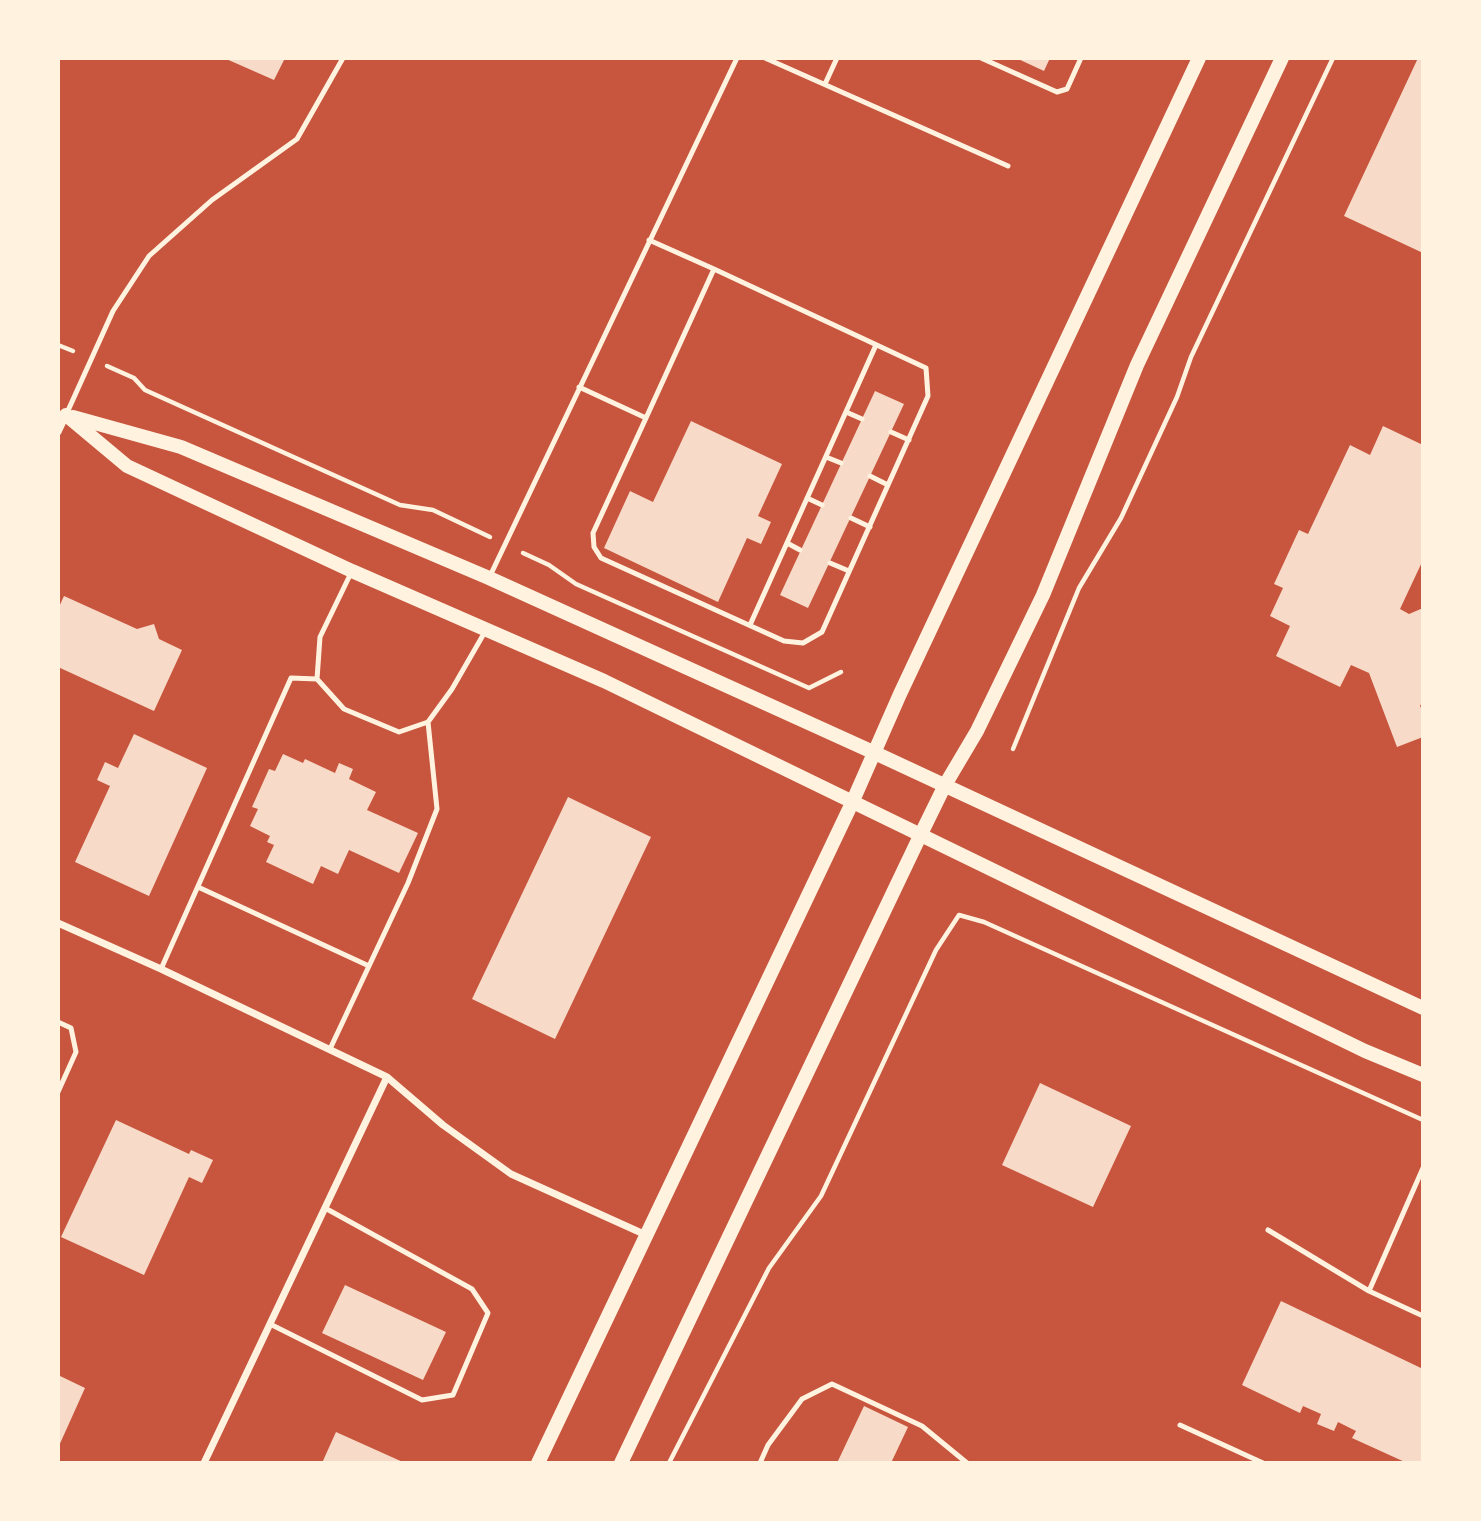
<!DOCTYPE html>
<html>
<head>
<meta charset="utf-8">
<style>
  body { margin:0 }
  #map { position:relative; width:1481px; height:1521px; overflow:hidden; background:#c8553d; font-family:"Source Sans 3",sans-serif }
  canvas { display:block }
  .frame { position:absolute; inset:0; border:60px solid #fff3e0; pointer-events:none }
</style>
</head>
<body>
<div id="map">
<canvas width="1481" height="1521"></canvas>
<div class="frame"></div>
</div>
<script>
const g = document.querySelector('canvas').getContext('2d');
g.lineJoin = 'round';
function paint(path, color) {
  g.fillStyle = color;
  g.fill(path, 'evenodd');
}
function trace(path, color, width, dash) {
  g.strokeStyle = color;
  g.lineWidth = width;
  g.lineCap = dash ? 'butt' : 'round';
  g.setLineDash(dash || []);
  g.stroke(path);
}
paint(new Path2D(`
  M224,58H285L274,80Z
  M1016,58H1050L1044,71Z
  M1418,58H1423V253L1344,216Z
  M875,391L904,404L808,608L780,595Z
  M691,421L782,464L758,516L771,522L761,544L747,538L718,602L604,548L630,491L653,502Z
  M1383,426L1423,445V560L1400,609L1409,614L1423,608V704L1420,705L1423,715V737L1397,747L1369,673L1351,665L1340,687L1276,656L1290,626L1270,616L1283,588L1274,584L1299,530L1308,534L1350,445L1370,455Z
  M64,596L137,629L154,624L159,639L182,650L154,711L58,667V609Z
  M134,734L207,768L149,896L75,862L110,786L97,780L105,762L118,768Z
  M283,754L303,763L305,759L335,773L339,763L353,769L349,779L376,792L367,810L418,833L399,873L349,850L338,874L321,866L313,884L266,862L274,845L267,842L270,836L250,826L258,809L252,807L269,769L275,771Z
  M568,797L651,837L555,1039L472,999Z
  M1040,1083L1131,1126L1093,1207L1002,1165Z
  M116,1120L189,1154L191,1150L213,1160L202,1183L189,1177L144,1275L61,1237Z
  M345,1285L446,1332L423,1380L322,1333Z
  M1281,1301L1423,1369V1463H1407L1352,1438L1356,1431L1338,1422L1334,1431L1317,1424L1321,1414L1303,1406L1300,1413L1242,1385Z
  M58,1375L85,1388L58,1448Z
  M864,1406L908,1427L891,1463H837Z
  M336,1432L405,1463H322Z`), '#f7dbc8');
trace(new Path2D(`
  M58,345L73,351
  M107,366L134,378L145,390L400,505L433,510L490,537
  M523,553L549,565L576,584L809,688L841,672
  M1013,749L1079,588L1121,518L1177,397L1191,357L1333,58
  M669,1463L769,1268L821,1196L936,950L959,915L984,922L1423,1120`), '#fff3e0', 4.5);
trace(new Path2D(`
  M765,58L1008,166
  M981,58L1057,92L1067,89L1081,58
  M825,84L837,58
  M579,387L646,418L714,269L649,240
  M846,412L862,419
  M66,415L113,311L149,256L212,200L297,139L343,58
  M646,418L593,533L594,547L601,558L784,641L803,643L822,632L928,396L926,368L714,269
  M891,432L909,440
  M826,457L841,463
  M870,476L888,485
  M807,498L822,505
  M851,518L870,527
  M787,543L800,550
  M830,563L849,571
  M351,573L320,637L317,679L344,709L399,732L428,722L452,689L486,630
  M490,576L737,58
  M750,625L876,345
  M198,887L369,966
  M161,969L291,678L317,679
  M58,1022L71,1028L76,1052L58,1092
  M330,1049L408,883L437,809L428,722
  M1268,1230L1369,1291L1423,1316
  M1369,1291L1423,1168
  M270,1324L422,1400L453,1395L488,1313L472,1289L325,1208
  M1180,1425L1263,1463
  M760,1463L768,1445L802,1399L832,1384L922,1426L967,1463`), '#fff3e0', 5);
trace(new Path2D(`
  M58,432L66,415
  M58,923L161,969L387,1077L443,1125L511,1174L646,1235
  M204,1463L387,1077`), '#fff3e0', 7);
trace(new Path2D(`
  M66,415L127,466L352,571L604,681L1365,1051L1423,1075
  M73,417L181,447L489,578L875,753L1423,1008
  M538,1463L852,803L900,694L1199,58
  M621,1463L920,836L945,785L977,731L1043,595L1137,365L1282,58`), '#fff3e0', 14);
</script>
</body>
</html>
